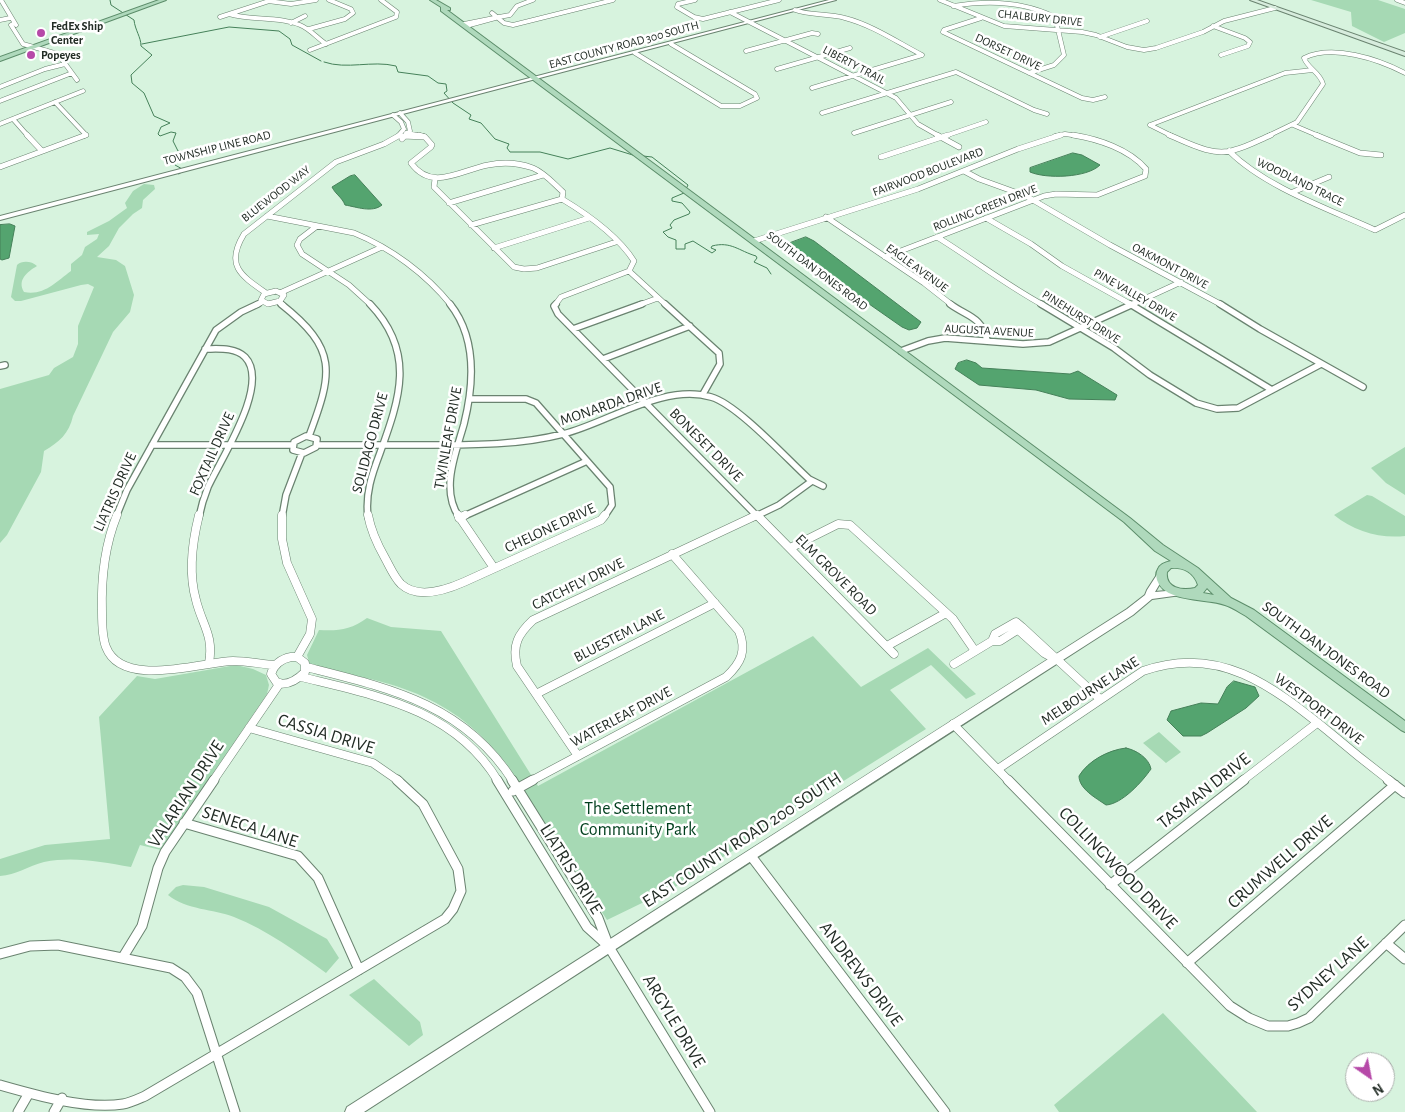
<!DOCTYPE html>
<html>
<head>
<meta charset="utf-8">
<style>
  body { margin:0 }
  #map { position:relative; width:1405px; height:1112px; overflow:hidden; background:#d7f3de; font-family:"Alegreya Sans",sans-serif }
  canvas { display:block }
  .north { position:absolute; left:1345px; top:1052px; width:50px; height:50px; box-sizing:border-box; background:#fff; border:1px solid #a7aba8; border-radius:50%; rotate:147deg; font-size:14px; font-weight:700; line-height:20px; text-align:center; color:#232d26 }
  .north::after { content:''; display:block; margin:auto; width:18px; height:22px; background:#b649a8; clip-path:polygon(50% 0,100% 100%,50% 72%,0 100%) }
</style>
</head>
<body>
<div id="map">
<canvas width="1405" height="1112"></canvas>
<div class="north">N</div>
</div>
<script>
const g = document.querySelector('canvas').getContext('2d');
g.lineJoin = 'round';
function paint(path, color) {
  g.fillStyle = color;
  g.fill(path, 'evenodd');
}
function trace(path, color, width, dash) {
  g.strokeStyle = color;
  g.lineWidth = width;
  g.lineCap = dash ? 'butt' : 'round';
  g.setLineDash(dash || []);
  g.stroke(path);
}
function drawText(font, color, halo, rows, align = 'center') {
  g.font = font + ' "Alegreya Sans",sans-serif';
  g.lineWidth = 5;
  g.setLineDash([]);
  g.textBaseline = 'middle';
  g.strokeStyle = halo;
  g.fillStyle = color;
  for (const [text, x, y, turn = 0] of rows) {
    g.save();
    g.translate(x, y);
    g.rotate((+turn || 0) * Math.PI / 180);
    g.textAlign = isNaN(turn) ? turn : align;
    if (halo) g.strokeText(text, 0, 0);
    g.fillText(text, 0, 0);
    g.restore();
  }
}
paint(new Path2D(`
  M1311,0H1378L1405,9V33L1384,42L1352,26L1351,12Z
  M144,184L154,185L155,189L143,200L142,208L133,214L119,228L109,246L97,257L116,260L125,266L134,295L130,312L113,332L73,416C69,434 59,442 44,451L41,472L7,535L0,543V389L49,375L54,368L73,357L78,344V326L94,287L88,284L81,285L21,301H15L11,297L17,265C22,260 32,261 37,266C27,272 17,280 24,292C44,296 56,282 71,271V264L82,255L85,247L97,239L99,234L87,235V232L109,221L127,208L125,203L133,191Z
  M1405,447V495L1386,483L1371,468Z
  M1367,495L1372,496L1405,516V536C1380,539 1354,531 1334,515Z
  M367,618L391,627L441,631L538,786L813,636L861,687L928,648L976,694L966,699L931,665L890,690L926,729L677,886L607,920L506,763C484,735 457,712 424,697C391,681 346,674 310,666L307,655L319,630C338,631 351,630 367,618Z
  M236,665L253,669L266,675L269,685L267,694L161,850L140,845L131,867C101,862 74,856 44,862C28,866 16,875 0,876V859L45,845L110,839L99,717L137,676L155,679Z
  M1159,732L1181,752L1166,763L1143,743Z
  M183,885L204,887L269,907L327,939L339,958L326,973C297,952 267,930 234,917C213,909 187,910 168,895L176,887Z
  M374,979L420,1022L423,1035L409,1046L349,995Z
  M1163,1013L1257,1112H1059L1054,1105Z`), '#a6d9b4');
const water = new Path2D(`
  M1073,153L1082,155L1100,165C1087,178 1046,179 1030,172V168Z
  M355,175L382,205C372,213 357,207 345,205C342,197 336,195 332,187L350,176Z
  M10,224L15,226L9,258L2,260L0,259V225Z
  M806,237L814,241L921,322L917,328L909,330L902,327L789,248L790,243Z
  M967,360L976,363L982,368L1070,374L1078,371L1117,395L1115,400L1069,399L1036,390L979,385L955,369L958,363Z
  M1234,681L1255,687L1259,696L1246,708L1207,733L1201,736H1183L1167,720L1171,711L1201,703L1218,704L1227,687Z
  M1126,748C1136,750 1149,758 1151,769C1142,782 1122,804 1106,805C1096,798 1079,789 1079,776C1088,761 1108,750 1126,748Z`);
paint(water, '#54a46f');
trace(water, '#458059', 1);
trace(new Path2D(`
  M110,0L111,5L134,20C135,30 141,37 141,46L152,55L131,75L132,83L144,93L154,116L170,123L161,127L158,134L160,136L171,132L176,133L173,141L178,151L182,152L176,159L175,165L184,170L179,174
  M142,44L229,27L279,31L290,39L292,45L321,61
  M324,62C347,70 372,60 396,66L398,72L428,76L438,83L446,84L447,91L444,93L453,103L471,115L469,119L481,123L495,139L509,144L507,148L510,152H540L568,159L610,148L636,156
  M643,156L652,157L688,185L684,193L672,198V201L682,203L690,212L689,214L674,220L670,225L672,228L663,232L668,237L676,240V249H685V244L693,241L712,253L716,250L711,248L712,246C731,241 739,251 756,256L757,258L754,262L767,268L771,274`), '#458059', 1);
const minorFar4 = new Path2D(`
  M1,0L16,25
  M695,0L678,4L677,7L694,17L703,19L779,0
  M940,0L1004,26L1082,32L1096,35L1127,47L1144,50L1156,48L1203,32L1224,21L1275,8
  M1397,0L1405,3
  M268,1L291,4L316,0
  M953,6C988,0 1023,1 1055,17L1064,55L1054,65L1029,73
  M795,10C811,16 828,13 845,18C872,25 897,42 922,55
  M730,12L896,98L918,124L939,136
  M492,13L504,23L513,25L613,0
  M229,14C252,21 278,16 300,25C310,29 317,38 326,44
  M220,17L272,0
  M499,17L510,15L517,6L533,0
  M981,18L944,30L943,32L1082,98L1093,100L1105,97
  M0,20L10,18
  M291,23L305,16
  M13,24L11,25L23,44L58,54L77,80
  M464,24L499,17L466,26
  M1213,26L1245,38L1250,42L1248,46L1221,55
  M309,29L345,19L353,13L351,9L329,0
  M1100,37L1147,21
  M310,50L396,17L397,12L381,0
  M746,51L812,33L818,34
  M635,53L721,106H740L757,98L755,94L671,44
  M777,69L850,48
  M0,87L45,69L65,64
  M812,88L922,55
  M0,101L72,73
  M55,102L86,135L84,136
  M400,113L408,122L410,131L405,136
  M822,113L956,72L1034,110L1047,114
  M393,115L401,122L404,129L398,136
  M13,119L28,136
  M0,124L83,91
  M1150,125L1172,136
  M1150,125L1285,73L1313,70
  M1293,125L1319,136
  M406,133L424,136
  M854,133L951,102
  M945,136L986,122
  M1055,136L1065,134L1079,136
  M1268,136L1297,122L1323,84C1320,72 1308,69 1304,58C1333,44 1378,59 1405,73`);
const minorFar3 = new Path2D(`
  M27,135L42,151
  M937,135L959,147
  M1169,135C1188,143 1213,157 1234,150C1247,147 1259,140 1271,135
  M1316,135L1360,153L1381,155
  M403,136L425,137L419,135
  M425,137L432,145L431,147L411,163C432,192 461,170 488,165C502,162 519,163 533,168C545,173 554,184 563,192L562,199
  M402,139L406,135
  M1229,151C1265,187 1329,209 1375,230L1405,215
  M881,157L948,135
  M0,167L86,135
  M964,171L979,179L1026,196L1110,245L1222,305
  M435,179L434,187L514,267L524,269L537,268L616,242
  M1293,192L1329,177
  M449,203L543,175
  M267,216L354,233C391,248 426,274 451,305
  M826,217L924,283L952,305
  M986,218L1031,244L1062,266L1132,305
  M471,225L562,199
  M317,226L300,239L297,245L302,254L349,285L371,305
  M937,237C973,259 1006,285 1043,305
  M754,241L918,189L1018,149L1061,135
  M494,248L589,218
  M885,257L1044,196L1056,194L1097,195L1145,176L1146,169C1129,149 1098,139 1073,135
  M629,271L666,305
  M276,291L284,295L280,301L268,304L261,300L264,294Z
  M282,292L382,247
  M266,293C240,275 225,265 244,234L336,162L384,144L400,135
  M279,302L283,305
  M256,305L262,302
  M555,305L561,297L629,271L634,261C618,236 587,214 562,199
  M639,305L658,298
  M1131,305L1181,282`);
const minorFar2 = new Path2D(`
  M281,304C338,349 333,372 309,436
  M450,304C477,338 474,384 464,424C456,453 440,489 459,517
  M556,304L554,306L558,314L758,517
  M665,304L719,353L720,364L703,394
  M950,304C968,317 981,316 987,340
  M1041,304L1114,348L1150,375L1196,403L1217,409L1238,408L1321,364
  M1130,304L1272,390
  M1220,304L1260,329L1363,387
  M573,329L642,304
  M901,351L928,341L945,338L1023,344L1049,342L1133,304
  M603,359L690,326
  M0,366L5,365
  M469,399H526L536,403L610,487L612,505L604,517
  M306,436L317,439L316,447L304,453L293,450L294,442Z
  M152,445H292
  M318,445C356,445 394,445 431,445C475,445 520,445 563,434C608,423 663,383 711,397C737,404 787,459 809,479L823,486
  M116,517L127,490L216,330L241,312L258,304
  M199,517C201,507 204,497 208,487C220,460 271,384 245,357C235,347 218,349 205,349
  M282,517L286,495L302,453
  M368,517C365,494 372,474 380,453C400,398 416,352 370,304
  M462,517L587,461
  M754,517L779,505L812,481`);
const minorFar1 = new Path2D(`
  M117,515C104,547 101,579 102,612C102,623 102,637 106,647C122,689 201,662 233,661C247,661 261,664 275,665
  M199,515C192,543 188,572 196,600C202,625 214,635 209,663
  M282,515V539L287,563L312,619L310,634L297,657
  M368,515C371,531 377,544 385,558C390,567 394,577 401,584C418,600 446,590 464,582L601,520L605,515
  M458,515L494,568
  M757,515L894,654
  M459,518L465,515
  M790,548L838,524L850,525L953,619L975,651
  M1016,622L1022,627L1000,641H992L995,634Z
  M1015,627L1044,653L1053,658
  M1022,627L1100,699
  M887,646L946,613
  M291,657H297L305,663V672C297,680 288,686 277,683L271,674C274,664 281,659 291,657Z
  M954,664L992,641
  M306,667C389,688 464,704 513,781
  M301,677C378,696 454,709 498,781
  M536,694L715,603
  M953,724L1009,781
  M249,728L373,763L399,781
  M578,756L517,666C512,645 518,634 533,620L757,515
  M998,769L1143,671C1219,644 1272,686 1328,731C1348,748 1369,765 1390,781
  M213,781L280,683
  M531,781L726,677C741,663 747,651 739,631L672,554
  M1242,781L1317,723`);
const minor = new Path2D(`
  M497,780L587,927L607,945
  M512,780L598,918L609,947L710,1112
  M1008,780L1230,1006L1249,1018L1268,1026H1288L1298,1023L1309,1018L1405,925
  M1388,780L1405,793
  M513,791L533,780
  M184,823L298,856L318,878L359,970
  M751,856L945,1112
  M1110,885L1244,780
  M1386,943L1405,959
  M0,954L30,946L58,945L171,968L185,977L197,993L235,1112
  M123,957L142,926L158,868L165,852L214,780
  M1187,963L1395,785
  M0,1085C35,1095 87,1110 123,1104C130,1103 138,1099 145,1096L445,919L453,909L461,891L458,869L423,804L397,780
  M18,1112L29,1093
  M54,1112L62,1098`);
const tertiary = new Path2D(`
  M829,0H836L0,220V216Z
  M1161,572L1164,573L1165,575L1155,592L1178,590L1181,591L1183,593L1181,595L1152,599L1133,615C876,779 621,946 364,1112H345L347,1107C607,942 866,774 1127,609L1145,595L1147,590L1158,573Z`);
const secondary = new Path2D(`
  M1250,0H1257L1405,52V56Z`);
const primary = new Path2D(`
  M159,0H166L0,61V57Z
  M430,0H436L450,8V10H447L1130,518L1163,545L1198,568L1231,598L1254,610L1405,721V732L1401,730L1246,616C1239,612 1232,607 1225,605C1206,598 1165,603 1157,580C1156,577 1156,572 1158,569C1160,564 1166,562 1171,561L1155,551L1124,522L501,56L441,11V7ZM1171,568C1183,567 1194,572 1198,585L1195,588C1182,591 1165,588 1167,572ZM1207,588L1214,595L1203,593Z`);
trace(minorFar4, '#6a8370', 5);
trace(minorFar3, '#6a8370', 6);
trace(minorFar2, '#6a8370', 8);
trace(minorFar1, '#6a8370', 9);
trace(minor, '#6a8370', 11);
trace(tertiary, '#6a8370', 2);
trace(secondary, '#6a8370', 2);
trace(primary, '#5c8d6a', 2);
trace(minorFar4, '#fff', 4);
trace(minorFar3, '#fff', 5);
trace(minorFar2, '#fff', 5.5);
trace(minorFar1, '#fff', 8);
trace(minor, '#fff', 9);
paint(tertiary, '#fff');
paint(secondary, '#d7ecdd');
paint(primary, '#afd9bc');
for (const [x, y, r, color] of [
  [41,33,5,"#b649a8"],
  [31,55,5,"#b649a8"]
]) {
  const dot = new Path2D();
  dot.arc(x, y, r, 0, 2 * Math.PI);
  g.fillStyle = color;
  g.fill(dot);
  trace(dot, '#fff', 2);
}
drawText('12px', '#232d26', '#fff', [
  ["CHALBURY DRIVE",1040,18,6],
  ["EAST COUNTY ROAD 300 SOUTH",624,45,-15],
  ["DORSET DRIVE",1008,52,25],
  ["LIBERTY TRAIL",854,65,28],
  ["TOWNSHIP LINE ROAD",217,148,-14],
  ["FAIRWOOD BOULEVARD",928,172,-21],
  ["WOODLAND TRACE",1300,182,26],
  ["BLUEWOOD WAY",276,194,-38],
  ["ROLLING GREEN DRIVE",985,208,-21],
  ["OAKMONT DRIVE",1170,266,28],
  ["EAGLE AVENUE",917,268,36],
  ["SOUTH DAN JONES ROAD",817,271,37],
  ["PINE VALLEY DRIVE",1135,295,30],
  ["PINEHURST DRIVE",1081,317,32],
  ["AUGUSTA AVENUE",989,331,3]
]);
drawText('bold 12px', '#232d26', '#fff', [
  ["FedEx Ship",51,26],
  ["Center",51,40],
  ["Popeyes",41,55]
], 'left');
drawText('15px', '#232d26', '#fff', [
  ["MONARDA DRIVE",611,404,-19],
  ["TWINLEAF DRIVE",448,438,-80],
  ["SOLIDAGO DRIVE",370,443,-75],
  ["BONESET DRIVE",706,445,45],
  ["FOXTAIL DRIVE",212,454,-66],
  ["LIATRIS DRIVE",115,492,-66],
  ["CHELONE DRIVE",550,528,-25],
  ["ELM GROVE ROAD",836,575,45],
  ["CATCHFLY DRIVE",578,584,-26],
  ["BLUESTEM LANE",619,636,-27],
  ["SOUTH DAN JONES ROAD",1326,650,36],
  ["MELBOURNE LANE",1090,691,-33],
  ["WESTPORT DRIVE",1319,709,37],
  ["WATERLEAF DRIVE",621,717,-28]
]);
drawText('18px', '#232d26', '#fff', [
  ["CASSIA DRIVE",326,734,17],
  ["TASMAN DRIVE",1204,791,-38],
  ["VALARIAN DRIVE",186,794,-57],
  ["SENECA LANE",250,827,18],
  ["EAST COUNTY ROAD 200 SOUTH",742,840,-33],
  ["CRUMWELL DRIVE",1280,862,-41],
  ["COLLINGWOOD DRIVE",1118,868,46],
  ["LIATRIS DRIVE",571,869,58],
  ["ANDREWS DRIVE",861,974,53],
  ["SYDNEY LANE",1328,974,-42],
  ["ARGYLE DRIVE",674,1021,59]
]);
drawText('18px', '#003f1d', '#fff', [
  ["The Settlement",638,809],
  ["Community Park",638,830]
]);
</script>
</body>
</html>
